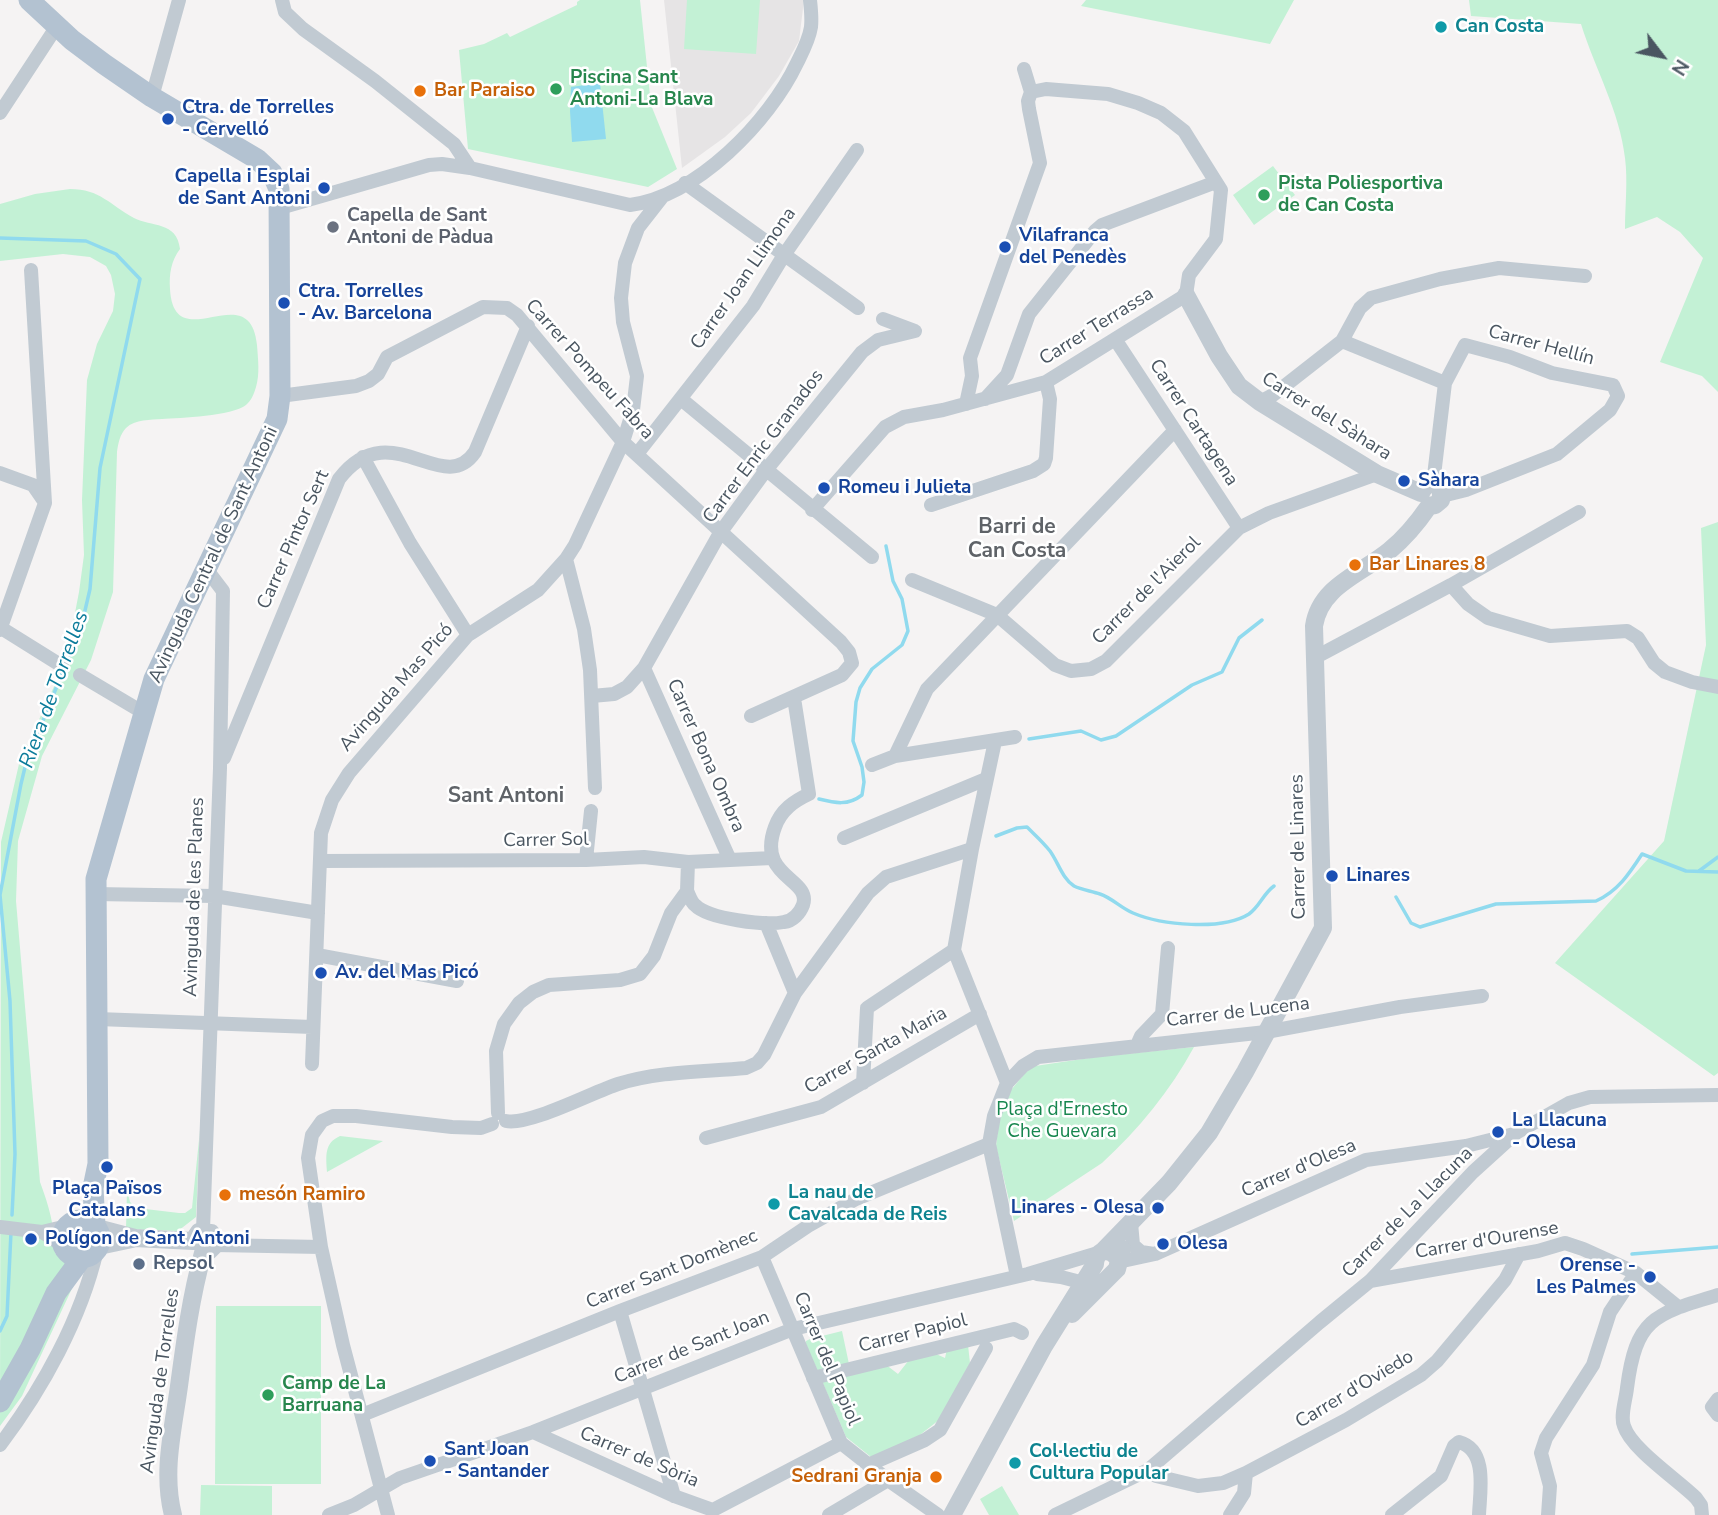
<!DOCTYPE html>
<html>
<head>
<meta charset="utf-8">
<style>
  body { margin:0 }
  #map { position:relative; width:1718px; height:1515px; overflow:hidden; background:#f5f3f3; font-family:"Nunito Sans",sans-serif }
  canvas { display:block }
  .north { position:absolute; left:1627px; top:21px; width:70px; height:70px; -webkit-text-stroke:5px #fff; paint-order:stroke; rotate:122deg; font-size:19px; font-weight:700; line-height:28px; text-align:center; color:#4a5661 }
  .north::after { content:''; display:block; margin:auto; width:24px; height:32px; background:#4a5661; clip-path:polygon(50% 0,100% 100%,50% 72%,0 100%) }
</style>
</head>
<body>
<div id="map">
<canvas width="1718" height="1515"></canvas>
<div class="north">N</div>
</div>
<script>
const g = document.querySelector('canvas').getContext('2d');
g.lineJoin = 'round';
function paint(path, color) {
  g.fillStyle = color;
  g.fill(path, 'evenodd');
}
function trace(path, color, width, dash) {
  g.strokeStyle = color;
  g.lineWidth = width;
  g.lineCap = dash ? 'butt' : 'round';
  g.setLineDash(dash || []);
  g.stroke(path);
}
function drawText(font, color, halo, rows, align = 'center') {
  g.font = font + ' "Nunito Sans",sans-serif';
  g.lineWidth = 5;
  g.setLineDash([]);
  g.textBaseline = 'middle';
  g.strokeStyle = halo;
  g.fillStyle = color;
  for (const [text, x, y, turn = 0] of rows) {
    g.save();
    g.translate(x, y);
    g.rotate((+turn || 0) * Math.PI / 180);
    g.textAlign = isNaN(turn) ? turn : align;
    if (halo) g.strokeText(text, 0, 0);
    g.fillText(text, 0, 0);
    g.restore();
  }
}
paint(new Path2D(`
  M664,0H804L799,41L779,76L751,113L725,137L682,168Z`), '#e6e4e5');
paint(new Path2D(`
  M580,0H640L651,105L677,169L648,187L468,149L459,50L484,44L507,33L510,37L577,5V2Z
  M687,0H760L756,54L684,49Z
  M1086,0H1294L1270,44L1081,6Z
  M1469,0H1718V392L1702,376L1660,362L1703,258L1680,232L1657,217L1625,229C1625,206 1628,181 1625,158C1620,112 1595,69 1581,24L1471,16Z
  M1273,166L1295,195L1254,225L1233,195Z
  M70,189C100,189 110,205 134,218C151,227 177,221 180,249C171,261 169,274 170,289C174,360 250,274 257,345C258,359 260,374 256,387C254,394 251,401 246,405C232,416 180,418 162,419C151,420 135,419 126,428C120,434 118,444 117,452L113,592L91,660L42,756L18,841L16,901L40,1182C49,1206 55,1227 55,1253L67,1265L81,1269L22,1396L0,1426L1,842L19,764L61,671L69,644L79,592L84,555L82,500L87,380L97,344L113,311L115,294L111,275L106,266L90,257L63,254L0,261V204L35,194Z
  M1718,522V1073L1714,1076L1555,963L1664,841L1706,645L1701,528Z
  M1194,1047C1170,1091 1139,1129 1102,1163L1014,1221L996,1146L998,1127L1006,1096L1026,1072L1035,1066L1096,1057Z
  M200,1130L196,1217L178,1231L126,1229L127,1190L130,1202L137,1208L179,1213H185L192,1208Z
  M340,1136L383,1141L327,1172C326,1156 324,1143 340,1136Z
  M216,1306H321V1484H215Z
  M842,1331L849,1364H885L898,1374L909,1360L934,1353L945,1358L947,1349L968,1345L970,1363L939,1420L916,1438L871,1457L846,1437L806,1344V1341L810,1339Z
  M201,1485L272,1486V1515H200Z
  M1002,1486L1019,1515H989L980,1499Z`), '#c3f1d5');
paint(new Path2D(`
  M600,83L606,139L572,142L570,111L571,87Z`), '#90daee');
trace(new Path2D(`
  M0,238L86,241L116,254L140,279L100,468L90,589L80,632L66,664
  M1029,739L1081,731L1101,740L1116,736L1192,685L1222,672L1239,638L1262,620
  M819,799C835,803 848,806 862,795L864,782L862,767L853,741L856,702L860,688L872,669L902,645L908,631L902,599L893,581L886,546
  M996,836L1017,828L1027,827C1035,835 1043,842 1050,851C1058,862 1062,878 1074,886C1082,890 1092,891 1100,894C1112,898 1121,908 1133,913C1161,925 1222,931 1249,914C1260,906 1263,894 1274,886
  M1699,871L1718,857
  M1396,897L1411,923L1420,927L1496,904L1596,901C1618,891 1629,874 1642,854L1686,871L1718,872
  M12,1215L15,1154L10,1001L0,895L21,784L26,763L63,671
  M1632,1254L1718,1247
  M0,1331L7,1316L11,1232`), '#90daee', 3.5);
trace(new Path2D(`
  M282,0L285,12L303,29L375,81L454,144L470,168
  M152,97L179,0
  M0,113L57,26
  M685,183L858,308
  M280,208L429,165L442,164L470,168L630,205C697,196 769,122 797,63C803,51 809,40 811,27C812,18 811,9 810,0
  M1115,339L1239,528
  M1342,341L1445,383
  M280,396L356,386L369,381L378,374L387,357L483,307L507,308L517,315L623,442L841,642L849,652L852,663L842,675L751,716
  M681,399L872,557
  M985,399L1007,375L1029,314L1095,231L1102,225L1216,182
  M1260,402L1273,395L1342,341L1360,308L1371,298L1440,279L1499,268L1585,276
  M966,404L972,376L970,358L1040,163L1029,109L1028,101L1031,92L1024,69
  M637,454L753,306L784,255L857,150
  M363,457L410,543L468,635
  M0,473L33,485L44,501
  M1433,484L1445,383L1465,345L1510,357L1552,373L1613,385L1618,396L1610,410L1557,454L1466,490L1442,496
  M931,505L1033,471L1044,464L1046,458L1050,399L1046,382
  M812,510L885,427L904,417L943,410L1046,382L1186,295L1189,275L1216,239L1221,190L1184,131L1161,113L1138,103L1108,94L1046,89L1031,92
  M566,559L584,629L590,670L595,788
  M912,580L997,615L1055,665L1071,671L1091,669L1106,661L1239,528L1269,513L1377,474
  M1451,585L1468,604L1488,618L1550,636L1627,631L1638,638L1654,663L1665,672L1692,682L1718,687
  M1,628L62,666
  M0,630L45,503L31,270
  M1316,657L1451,585L1579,512
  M644,668L730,860
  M80,675L144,713
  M592,696L614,694L627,687L644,668L720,533L766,470L862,352L878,340L915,331L883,319
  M995,741L972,849L954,950L1007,1083L994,1116L989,1144L1017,1276
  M895,756L927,689L1175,430
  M224,758L339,479C390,412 443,499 475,452L528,326
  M872,765L895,756L1015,737
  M844,838L986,779
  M586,860L591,811
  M321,861L586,860L644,857L688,862L772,858
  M687,891C689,895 691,902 695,905C708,919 766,926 784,922C793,921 800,913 803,905C812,878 756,878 775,827C781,810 794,801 809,794L794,698
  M95,894L214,896L318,913
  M766,923L795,993
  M317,955L457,981
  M98,1019L312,1027
  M1137,1045L1141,1036L1162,1014L1168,948
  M312,1064L321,833L332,800L349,773L468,635L538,590L566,559L575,545L623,442L633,410L637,376L623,322L621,298L625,263L638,228L663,196
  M863,1083L867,1008L954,950
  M1007,1083L1023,1066L1038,1057L1266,1032L1400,1007L1482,996
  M498,1113L496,1051L504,1024L519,1003L533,992L549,985L620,980L640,974L654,956L671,913L687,891L688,862
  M506,1121C529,1126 593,1092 618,1084C659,1071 703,1072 746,1068L757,1063L764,1055L795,993L868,893L886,877L972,849
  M706,1138L821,1107L980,1014
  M1131,1223L1133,1245L1141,1252L1154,1254
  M0,1227L42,1232L67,1226
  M203,1230L220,768L223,591L207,570
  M42,1232L62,1245
  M215,1245L321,1247
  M762,1257L841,1443L888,1480L938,1515
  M1118,1262L1155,1254L1366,1160L1466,1146L1514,1134
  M1037,1274L1061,1277L1092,1285
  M1370,1281L1538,1251L1565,1243L1583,1249L1636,1273L1678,1307
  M620,1311L674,1496
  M813,1378L1014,1329L1022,1333
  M1718,1399L1712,1407L1718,1415
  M362,1415L620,1311L762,1257L808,1226L856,1199L989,1144
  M533,1432L674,1496L713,1510L841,1443
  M0,1445C43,1388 81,1319 97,1250
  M868,1465L925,1440L940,1430L986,1348
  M1148,1470L1156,1476L1198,1486L1223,1483L1246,1473L1346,1420L1421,1375L1437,1361L1505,1280L1519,1254
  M329,1515L354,1505L400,1478L533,1432L793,1329L1028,1274L1098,1253
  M388,1515L343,1345L321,1247L308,1158L312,1135L322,1121L333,1116H356L452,1127L481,1128L492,1124
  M829,1515L888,1480
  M1055,1515L1148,1470L1320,1322L1370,1281L1473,1172L1516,1133L1569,1103L1590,1097L1718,1095
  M1230,1515L1244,1493L1246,1473
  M1392,1515L1441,1476L1454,1446L1459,1442C1488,1450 1480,1491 1479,1515
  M1548,1515L1550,1486L1541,1453L1546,1438L1593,1365L1610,1312L1636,1273
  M1702,1515L1701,1505L1696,1498C1678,1480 1631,1449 1624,1426C1620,1416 1626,1399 1627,1388C1636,1318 1654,1314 1718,1295`), '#c1cad2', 14);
trace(new Path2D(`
  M1186,295L1219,356L1239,386L1260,402L1377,474L1421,493
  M1421,493C1425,484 1433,481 1441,489V500L1435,505L1429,506
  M97,1228L135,1238L193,1241
  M193,1241L199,1232L211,1233L215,1245L209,1251L203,1253
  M99,1246L132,1239
  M1103,1251L1169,1183L1209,1133L1245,1072L1323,928L1314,626C1320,586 1361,574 1389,551C1405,538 1418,522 1429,506
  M1072,1314L1117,1269L1122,1249
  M173,1515C162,1472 173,1430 179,1386C185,1341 191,1296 203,1253
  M952,1515L1044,1346L1095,1264C1096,1248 1112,1247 1119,1261`), '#c1cad2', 18);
trace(new Path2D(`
  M29,0L72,40L104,64L152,97L257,159L272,173L279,189L280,396L277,419L154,679L96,879L98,1164L93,1188L95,1226
  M62 1239a19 19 0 1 1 38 0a19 19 0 1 1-38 0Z
  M0,1402L30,1349L56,1293L81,1259`), '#b3c2d1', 21);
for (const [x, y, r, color] of [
  [1441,27,7,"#0f9aa8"],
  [556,89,7,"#2e9e5b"],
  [420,91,7,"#e8710a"],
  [168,119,7,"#1a4fb4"],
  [324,188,7,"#1a4fb4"],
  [1264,195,7,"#2e9e5b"],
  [333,227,7,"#6b7280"],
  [1005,247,7,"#1a4fb4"],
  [284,303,7,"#1a4fb4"],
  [1404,481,7,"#1a4fb4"],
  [824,488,7,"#1a4fb4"],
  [1355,565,7,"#e8710a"],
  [1332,876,7,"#1a4fb4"],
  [321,973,7,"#1a4fb4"],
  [1498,1132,7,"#1a4fb4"],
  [107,1167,7,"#1a4fb4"],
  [225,1195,7,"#e8710a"],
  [774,1204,7,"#0f9aa8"],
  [1158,1208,7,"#1a4fb4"],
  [31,1239,7,"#1a4fb4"],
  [1163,1244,7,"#1a4fb4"],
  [139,1264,7,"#5c6f8a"],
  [1650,1277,7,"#1a4fb4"],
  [268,1395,7,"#2e9e5b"],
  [430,1461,7,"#1a4fb4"],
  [1015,1463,7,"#0f9aa8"],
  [936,1477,7,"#e8710a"]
]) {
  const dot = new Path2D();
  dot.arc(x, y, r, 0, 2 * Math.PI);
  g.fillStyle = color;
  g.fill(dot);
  trace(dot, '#fff', 2.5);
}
drawText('bold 19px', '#0d838f', '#fff', [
  ["Can Costa",1455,27],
  ["La nau de",788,1193],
  ["Cavalcada de Reis",788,1215],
  ["Col·lectiu de",1029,1452],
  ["Cultura Popular",1029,1474]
], 'left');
drawText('bold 19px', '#27864d', '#fff', [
  ["Piscina Sant",570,78],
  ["Antoni-La Blava",570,100],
  ["Pista Poliesportiva",1278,184],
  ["de Can Costa",1278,206],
  ["Camp de La",282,1384],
  ["Barruana",282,1406]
], 'left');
drawText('bold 19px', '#c56008', '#fff', [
  ["Bar Paraiso",434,91],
  ["Bar Linares 8",1369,565],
  ["mesón Ramiro",239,1195],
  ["Sedrani Granja",922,1477,"right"]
], 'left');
drawText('bold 19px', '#164399', '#fff', [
  ["Ctra. de Torrelles",182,108],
  ["- Cervelló",182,130],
  ["Capella i Esplai",310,177,"right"],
  ["de Sant Antoni",310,199,"right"],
  ["Vilafranca",1019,236],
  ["del Penedès",1019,258],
  ["Ctra. Torrelles",298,292],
  ["- Av. Barcelona",298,314],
  ["Sàhara",1418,481],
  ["Romeu i Julieta",838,488],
  ["Linares",1346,876],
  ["Av. del Mas Picó",335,973],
  ["La Llacuna",1512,1121],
  ["- Olesa",1512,1143],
  ["Plaça Països",107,1189,"center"],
  ["Catalans",107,1211,"center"],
  ["Linares - Olesa",1144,1208,"right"],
  ["Polígon de Sant Antoni",45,1239],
  ["Olesa",1177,1244],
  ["Orense -",1636,1266,"right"],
  ["Les Palmes",1636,1288,"right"],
  ["Sant Joan",444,1450],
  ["- Santander",444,1472]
], 'left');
drawText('bold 19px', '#5b616d', '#fff', [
  ["Capella de Sant",347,216],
  ["Antoni de Pàdua",347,238]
], 'left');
drawText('19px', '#4a5661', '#fff', [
  ["Carrer Joan Llimona",744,279,-55],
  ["Carrer Terrassa",1097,327,-32],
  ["Carrer Hellín",1541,346,15],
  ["Carrer Pompeu Fabra",589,370,48],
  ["Carrer del Sàhara",1326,417,32],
  ["Carrer Cartagena",1193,423,57],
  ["Carrer Enric Granados",764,447,-53],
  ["Carrer Pintor Sert",294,540,-66],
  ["Avinguda Central de Sant Antoni",214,555,-65],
  ["Carrer de l'Aierol",1147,591,-45],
  ["Avinguda Mas Picó",397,688,-49],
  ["Carrer Bona Ombra",705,756,66],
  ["Carrer Sol",546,841,-1],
  ["Carrer de Linares",1299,847,-91],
  ["Avinguda de les Planes",195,897,-88],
  ["Carrer de Lucena",1238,1013,-7],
  ["Carrer Santa Maria",876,1051,-29],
  ["Carrer d'Olesa",1299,1169,-23],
  ["Carrer de La Llacuna",1408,1213,-45],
  ["Carrer d'Ourense",1487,1241,-10],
  ["Carrer Sant Domènec",672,1270,-22],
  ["Carrer Papiol",913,1334,-14],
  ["Carrer de Sant Joan",692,1348,-22],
  ["Carrer del Papiol",826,1359,67],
  ["Avinguda de Torrelles",161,1381,-82],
  ["Carrer d'Oviedo",1355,1390,-31],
  ["Carrer de Sòria",639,1458,23]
]);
drawText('19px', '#17864f', '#fff', [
  ["Plaça d'Ernesto",1062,1110],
  ["Che Guevara",1062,1132]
]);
drawText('bold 19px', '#4e5e75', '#fff', [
  ["Repsol",153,1264]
], 'left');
drawText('bold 21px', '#5f6368', '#fff', [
  ["Barri de",1017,528],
  ["Can Costa",1017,552],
  ["Sant Antoni",506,797]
]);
drawText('italic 21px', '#0c7c9b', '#fff', [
  ["Riera de Torrelles",55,690,-70]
]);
</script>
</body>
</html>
